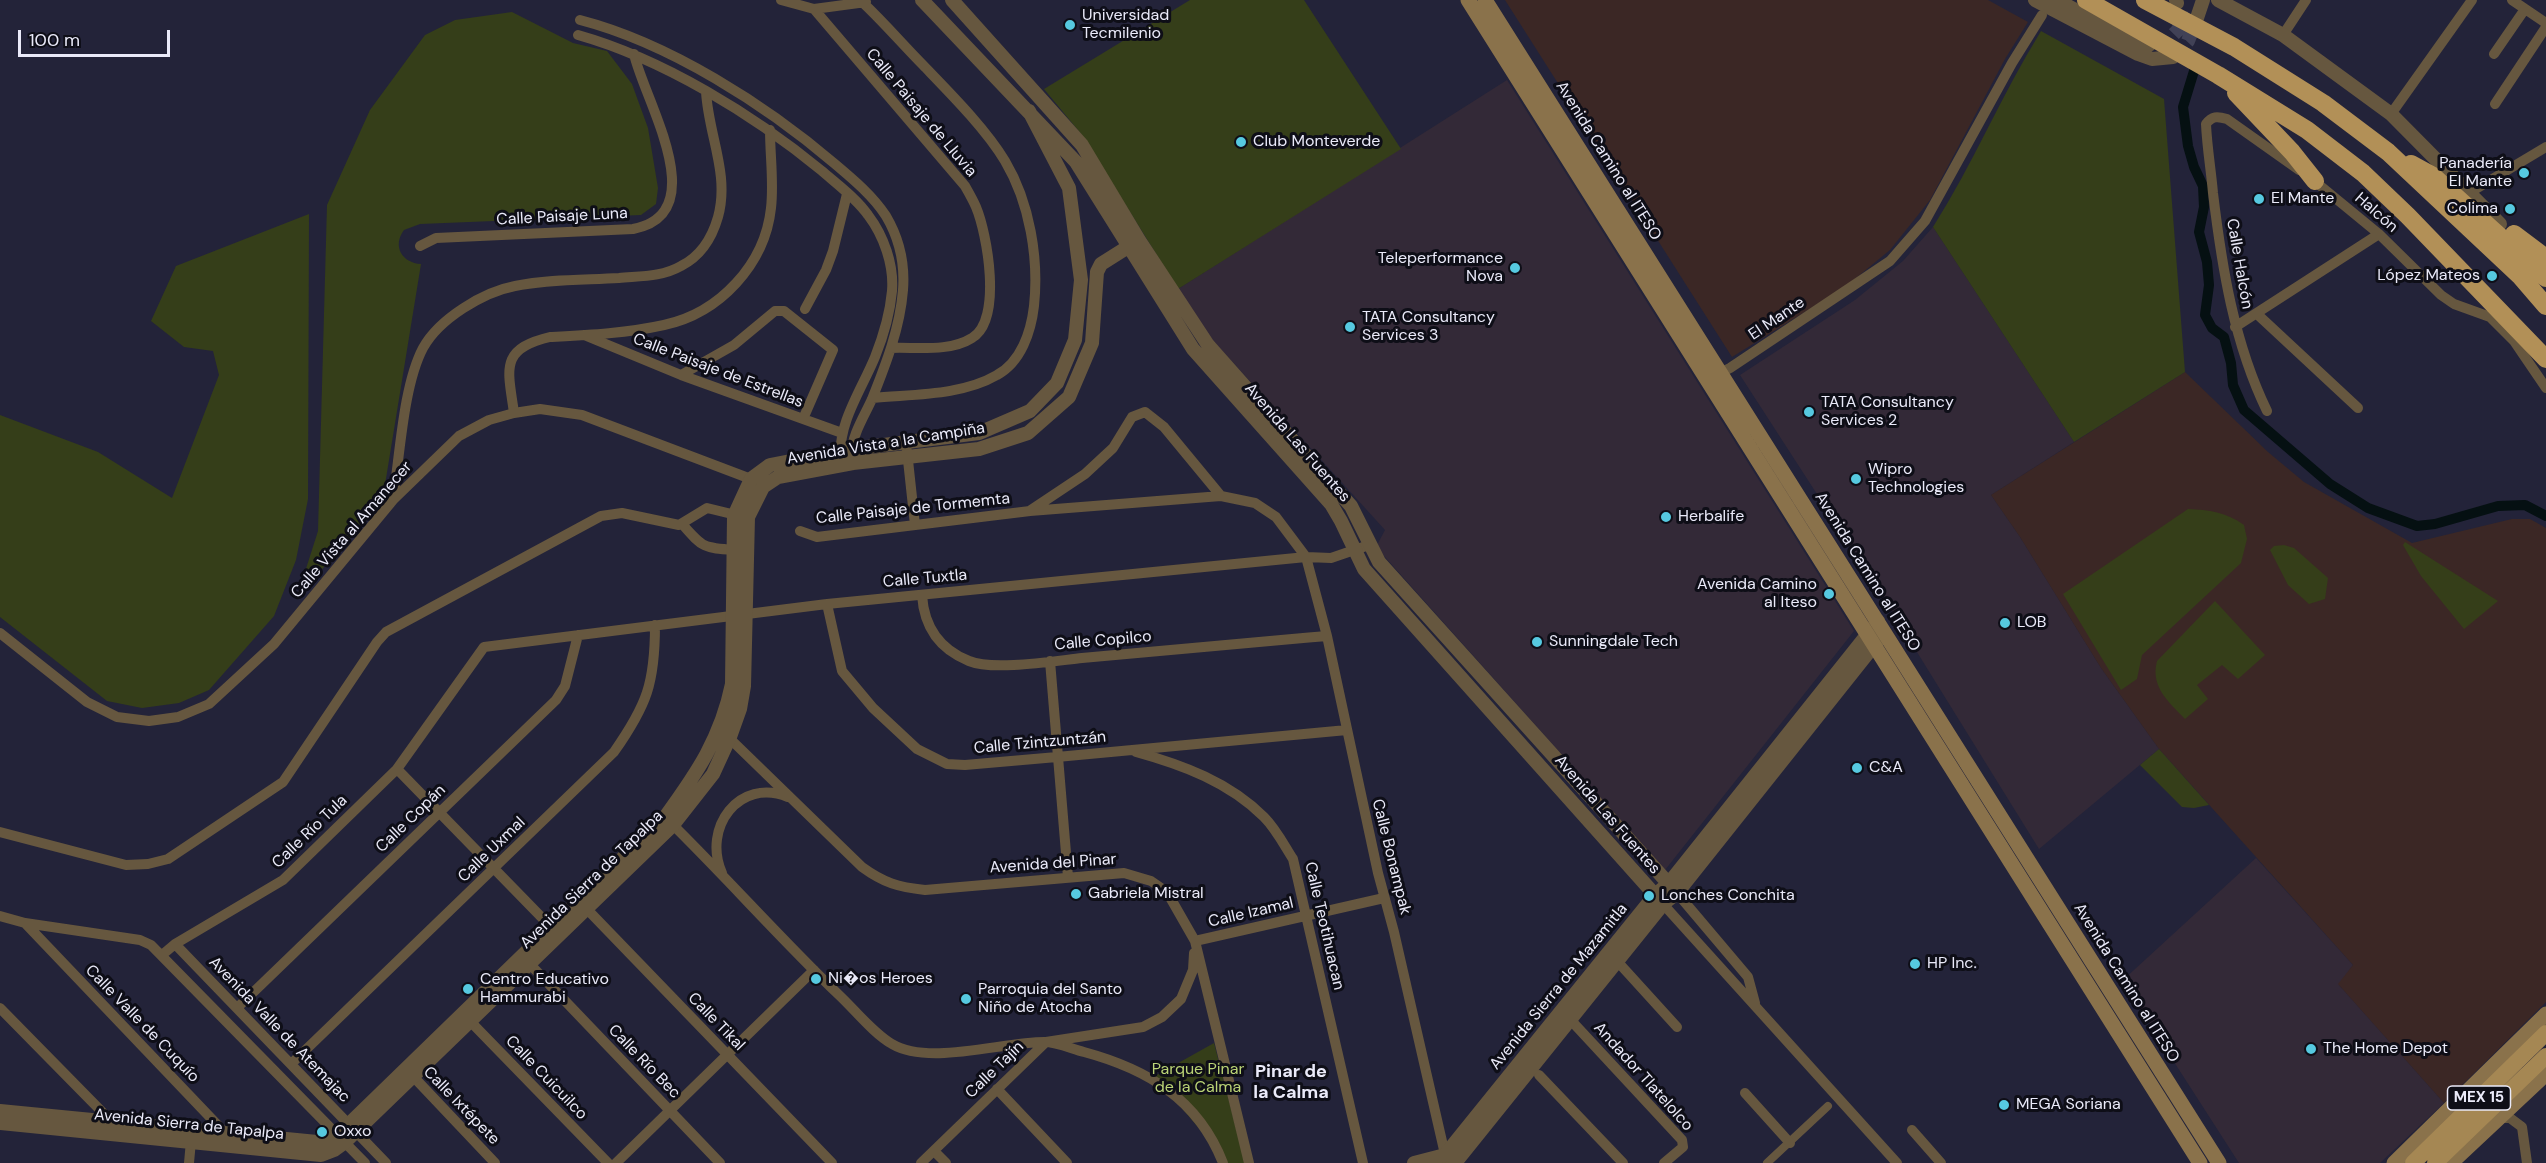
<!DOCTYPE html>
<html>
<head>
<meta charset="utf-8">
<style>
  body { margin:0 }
  #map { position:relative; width:2546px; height:1163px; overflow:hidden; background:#232339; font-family:"DM Sans",sans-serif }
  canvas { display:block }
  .scale { position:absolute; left:18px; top:30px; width:152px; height:27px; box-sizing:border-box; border:3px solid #eaeaf9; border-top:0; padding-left:8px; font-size:18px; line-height:21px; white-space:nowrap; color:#eaeaf9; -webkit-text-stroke:4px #0e0e17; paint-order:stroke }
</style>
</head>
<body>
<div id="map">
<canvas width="2546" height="1163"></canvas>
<div class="scale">100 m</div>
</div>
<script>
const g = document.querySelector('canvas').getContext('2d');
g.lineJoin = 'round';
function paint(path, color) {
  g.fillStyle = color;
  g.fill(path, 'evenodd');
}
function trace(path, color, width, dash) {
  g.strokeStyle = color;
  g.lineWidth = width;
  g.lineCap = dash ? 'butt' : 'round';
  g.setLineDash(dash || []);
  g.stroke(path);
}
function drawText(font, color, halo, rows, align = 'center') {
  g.font = font + ' "DM Sans",sans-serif';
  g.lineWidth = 6;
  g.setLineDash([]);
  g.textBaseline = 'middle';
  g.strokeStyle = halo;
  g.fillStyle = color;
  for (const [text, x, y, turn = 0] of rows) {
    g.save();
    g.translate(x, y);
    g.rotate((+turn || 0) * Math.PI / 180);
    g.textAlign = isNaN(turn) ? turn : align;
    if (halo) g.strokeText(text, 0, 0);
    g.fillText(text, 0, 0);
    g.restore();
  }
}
paint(new Path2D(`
  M1507,80L1854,631L1665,870L1376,547L1385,530L1208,335L1178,289Z
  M1933,227L2074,442L1991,495L2020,537L2101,668L2159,749L2039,849L1868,573L1740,375L1855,300L1903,261Z
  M2256,858L2353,965L2339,985L2444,1103L2380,1163H2239L2122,981Z`), '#332937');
paint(new Path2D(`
  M1505,0H1988L2028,22L2005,59L1930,200L1890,250L1845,287L1732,357Z
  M2185,372L2268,452L2304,482L2412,543L2512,519H2530L2546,528V1002L2444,1103L2338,984L2353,965L2159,749L2101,668L2020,537L1991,495Z`), '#3b2725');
paint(new Path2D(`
  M1190,0H1304L1401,149L1178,289L1082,135L1044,89Z
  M512,12L573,43L607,51L632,84L648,128L658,188L656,204L641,215L420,224L404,230C392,246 402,263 421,264L382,503L297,597L318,531L327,205L370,110L425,35L455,20Z
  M2041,31L2164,99L2185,372L2074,442L1933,227C1973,164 2002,94 2041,31Z
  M309,214L308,499L296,560L274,616L209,690L179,703L142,708L107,701L0,617V415L98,452L172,498L219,375L213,351L184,347L151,321L176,266Z
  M2188,509C2209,510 2226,512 2244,525L2247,539L2241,563L2142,655L2137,679L2121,690L2063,594Z
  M2405,542L2498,601L2464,629L2421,576L2403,545Z
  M2284,545L2294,548L2328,578L2325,599L2309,604L2288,585L2270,550L2274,546Z
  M2215,601L2265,655L2238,679L2222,665L2197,685L2208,699L2185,719C2169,702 2150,687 2157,661Z
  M2159,749L2209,805L2194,808L2182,807L2140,765Z
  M1214,1043L1245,1163H1228L1155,1076Z`), '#353e19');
trace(new Path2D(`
  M2194,71L2183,107L2188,146L2194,167L2203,186L2204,207L2199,232L2207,262L2209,285L2205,315L2212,328L2224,337L2231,363L2233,385L2244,410L2330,484L2368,508L2417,526L2435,524L2498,506L2525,505L2546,516`), '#051012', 10);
trace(new Path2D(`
  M2157,45L2164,44L2179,29L2181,11
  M2173,57L2188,41L2197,18`), '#414156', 14, [14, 7]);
trace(new Path2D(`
  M1767,1163L1828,1106`), '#66573f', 8);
trace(new Path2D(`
  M781,0L814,9L866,2
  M860,0C882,20 902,44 923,65C949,92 986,129 1005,161C1030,203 1039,259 1034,306C1031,332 1021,362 997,375C961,396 912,394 873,398
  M2512,0L2546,23
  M814,9L965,186C969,193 973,200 976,207C987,233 1003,320 972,338C950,352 917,347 891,348
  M580,20C669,43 766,105 835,164C854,180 873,196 886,216C899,238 905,264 903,290C900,328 886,364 872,399C865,415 851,436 852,454
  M578,35C663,59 754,115 822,171C837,184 856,198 868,215C884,236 894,265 892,291C890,313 883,337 875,357C862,389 837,424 841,459
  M2283,35L2306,0
  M2494,54L2525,9
  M2495,104L2546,27
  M2391,114L2472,0
  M2312,179L2379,234L2441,295L2454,304L2490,317L2514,341L2546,388
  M2469,193L2546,147
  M420,246L436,238L633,229C715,213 644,100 634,54
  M805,309L826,270L833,251L847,194
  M2257,314L2358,408
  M2235,327L2379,234
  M584,335L681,375L842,433
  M681,375L734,345L775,311H784L833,350L803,419
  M1714,376L1730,368L1890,261L1925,221L2012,63L2042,15
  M2267,411C2234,343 2222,268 2213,193C2211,170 2207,147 2206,124C2212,116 2217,116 2227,119L2299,170
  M514,413C508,369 499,349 550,337C588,335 628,333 664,325C720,313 765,264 771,208C774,182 770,156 770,130
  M907,451L915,525
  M393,499C400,456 403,386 423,348C439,319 483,292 515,286C549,279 585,280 619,278C640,276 662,277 681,266C701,256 712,238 718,217C730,174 708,134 706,91
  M1031,510L1085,474L1113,448L1132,417L1145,412L1164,427L1221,496
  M683,525C703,548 704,548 734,550
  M800,531L817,537L1030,511L1221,496L1255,503L1276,517L1306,557L1327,636L1378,873L1394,932L1447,1163
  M922,595C924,626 939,649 969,661C993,671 1054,661 1082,658C1163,651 1245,643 1327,636
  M827,604L842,671L873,708L917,749L947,764L965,765L1057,757L1347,730
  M0,633L87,702L117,717L149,721L178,717L209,704L274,644L393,500L459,436L489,420L514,413L540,409L582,415L751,479L763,487
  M1050,661L1068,877
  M724,733L862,867C884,883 898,887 925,890L1124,873L1151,881L1167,892L1195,941L1249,1163
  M1136,752C1183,765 1229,782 1264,817C1276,829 1284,845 1293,859L1363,1163
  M397,769L551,927
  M668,820C726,877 780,938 839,995C855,1010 874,1034 892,1044C929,1066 1002,1042 1044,1042C1057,1042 1072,1049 1084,1052C1147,1069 1198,1099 1223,1163
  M0,832L126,865L148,864L168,859L283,782L377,642L386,632L601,516L622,513L679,525L707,508L740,516
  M722,873C702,828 739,777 788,797
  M1677,893L1748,977L1755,1003
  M582,904L832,1163
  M1663,904L1897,1163
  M0,916L25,923L140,940L151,945L365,1163
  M25,923L228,1136
  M1195,941L1384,898
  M175,944L386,1163
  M162,955L175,944L283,880L397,769L484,647L827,604L1306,557L1331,558L1369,545
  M524,958L720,1163
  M1617,961L1677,1027
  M0,1008L111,1121
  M237,1008L556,700L565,686L578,635
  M1566,1015L1682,1140L1683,1147L1664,1163
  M466,1017L608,1163
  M291,1064L614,752C647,705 655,683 655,625
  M408,1071L495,1163
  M1539,1075L1623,1163
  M997,1089L1067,1163
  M1745,1093L1790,1143
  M2499,1118H2510L2522,1127L2527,1163
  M1912,1130L1941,1163
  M934,1151L946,1163
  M189,1163L191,1141
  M616,1163L814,970
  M921,1163L1046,1042L1143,1027L1162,1017L1181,999L1193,970L1194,953`), '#66573f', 10);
trace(new Path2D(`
  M922,0L1076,162L1193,349L1331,504L1341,521L1364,569L1663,904
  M952,0L1082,145L1139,240L1208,345L1351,506L1379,562L1677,893
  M2035,0L2138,54L2152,59L2173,57
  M2057,0L2123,36L2149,45
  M2176,0L2177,3
  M2218,0L2283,35L2391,114L2500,224
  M2197,18L2203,0
  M0,1111L317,1142L328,1140L349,1124L665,817C697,773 721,738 732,684L734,516L751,479L770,465L852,449L979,433L1030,411L1057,383L1075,340L1081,280L1069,188L1029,111
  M0,1123L321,1155L334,1150L345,1142L673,825L713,774L730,737L740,709L744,686L748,517L763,487L778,477L853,463L979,449L1028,433L1069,397L1092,343L1097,272L1101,264L1139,240
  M1414,1163L1445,1155L1655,895L1669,883L1878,621
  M1455,1163L1663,904L1677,893L1880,638`), '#66573f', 14);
trace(new Path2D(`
  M1468,0L2200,1163
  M1485,0L2219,1163
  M2394,1163L2546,1014
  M2451,1163L2546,1074`), '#8a724b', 15);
trace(new Path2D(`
  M2413,1163L2546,1033
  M2435,1163L2546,1056`), '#a58753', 16);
trace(new Path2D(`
  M2086,0L2218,75L2307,130L2363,173L2408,216L2546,359
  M2145,0L2234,47L2323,103L2388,152L2521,277L2546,306
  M2236,93L2292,152L2315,181
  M2411,164L2433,176L2546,278
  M2514,234L2546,258`), '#b29057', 18);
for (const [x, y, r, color] of [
  [1070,25,6,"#56c9e0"],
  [1241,142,6,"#56c9e0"],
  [2524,173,6,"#56c9e0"],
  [2259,199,6,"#56c9e0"],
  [2510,209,6,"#56c9e0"],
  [1515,268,6,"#56c9e0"],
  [2492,276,6,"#56c9e0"],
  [1350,327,6,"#56c9e0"],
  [1809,412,6,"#56c9e0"],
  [1856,479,6,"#56c9e0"],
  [1666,517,6,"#56c9e0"],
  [1829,594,6,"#56c9e0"],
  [2005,623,6,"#56c9e0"],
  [1537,642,6,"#56c9e0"],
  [1857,768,6,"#56c9e0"],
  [1076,894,6,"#56c9e0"],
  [1649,896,6,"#56c9e0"],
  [1915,964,6,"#56c9e0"],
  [816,979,6,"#56c9e0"],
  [468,989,6,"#56c9e0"],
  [966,999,6,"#56c9e0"],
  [2311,1049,6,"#56c9e0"],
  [2004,1105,6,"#56c9e0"],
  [322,1132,6,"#56c9e0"]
]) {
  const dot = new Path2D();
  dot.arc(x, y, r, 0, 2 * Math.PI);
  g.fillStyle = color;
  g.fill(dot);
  trace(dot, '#0e0e17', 2);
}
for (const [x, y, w] of [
  [2479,1098,63]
]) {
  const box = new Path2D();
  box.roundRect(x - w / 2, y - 12, w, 24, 4.5);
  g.fillStyle = '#0e0e17';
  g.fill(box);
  trace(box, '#eaeaf9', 1.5);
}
drawText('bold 15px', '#eaeaf9', null, [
  ["MEX 15",2479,1098]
]);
drawText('16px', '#eaeaf9', '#0e0e17', [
  ["Universidad",1082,16],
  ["Tecmilenio",1082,34],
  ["Club Monteverde",1253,142],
  ["Panadería",2512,164,"right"],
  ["El Mante",2512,182,"right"],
  ["El Mante",2271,199],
  ["Colima",2498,209,"right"],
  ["Teleperformance",1503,259,"right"],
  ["Nova",1503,277,"right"],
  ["López Mateos",2480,276,"right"],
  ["TATA Consultancy",1362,318],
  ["Services 3",1362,336],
  ["TATA Consultancy",1821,403],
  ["Services 2",1821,421],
  ["Wipro",1868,470],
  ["Technologies",1868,488],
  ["Herbalife",1678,517],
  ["Avenida Camino",1817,585,"right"],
  ["al Iteso",1817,603,"right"],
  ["LOB",2017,623],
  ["Sunningdale Tech",1549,642],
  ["C&A",1869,768],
  ["Gabriela Mistral",1088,894],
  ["Lonches Conchita",1661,896],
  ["HP Inc.",1927,964],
  ["Ni�os Heroes",828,979],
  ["Centro Educativo",480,980],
  ["Hammurabi",480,998],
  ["Parroquia del Santo",978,990],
  ["Niño de Atocha",978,1008],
  ["The Home Depot",2323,1049],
  ["MEGA Soriana",2016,1105],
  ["Oxxo",334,1132]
], 'left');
drawText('16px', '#eaeaf9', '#0e0e17', [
  ["Calle Paisaje de Lluvia",921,113,50],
  ["Avenida Camino al ITESO",1608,161,58],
  ["Halcón",2376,213,41],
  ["Calle Paisaje Luna",562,217,-3],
  ["Calle Halcón",2239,264,80],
  ["El Mante",1777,319,-34],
  ["Calle Paisaje de Estrellas",718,371,21],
  ["Avenida Las Fuentes",1297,443,49],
  ["Avenida Vista a la Campiña",886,444,-9],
  ["Calle Paisaje de Tormemta",913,509,-6],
  ["Calle Vista al Amanecer",352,530,-49],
  ["Avenida Camino al ITESO",1867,572,58],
  ["Calle Tuxtla",925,579,-5],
  ["Calle Copilco",1103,641,-5],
  ["Calle Tzintzuntzán",1040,743,-5],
  ["Avenida Las Fuentes",1607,815,49],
  ["Calle Copán",411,819,-44],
  ["Calle Río Tula",310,832,-44],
  ["Calle Uxmal",492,850,-44],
  ["Calle Bonampak",1391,857,76],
  ["Avenida del Pinar",1053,864,-4],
  ["Avenida Sierra de Tapalpa",592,880,-44],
  ["Calle Izamal",1251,913,-13],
  ["Calle Teotihuacan",1324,926,77],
  ["Avenida Camino al ITESO",2126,983,58],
  ["Avenida Sierra de Mazamitla",1559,987,-51],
  ["Calle Tikal",716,1022,46],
  ["Calle Valle de Cuquío",142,1024,46],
  ["Avenida Valle de Atemajac",279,1030,46],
  ["Calle Río Bec",644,1062,46],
  ["Calle Tajín",995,1070,-44],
  ["Andador Tlatelolco",1643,1077,48],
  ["Calle Cuicuilco",546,1078,46],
  ["Calle Ixtépete",461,1106,46],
  ["Avenida Sierra de Tapalpa",189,1125,6]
]);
drawText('16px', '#bbd476', '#0e0e17', [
  ["Parque Pinar",1198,1070],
  ["de la Calma",1198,1088]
]);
drawText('bold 18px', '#eaeaf9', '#0e0e17', [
  ["Pinar de",1291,1072],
  ["la Calma",1291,1093]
]);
</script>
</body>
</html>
